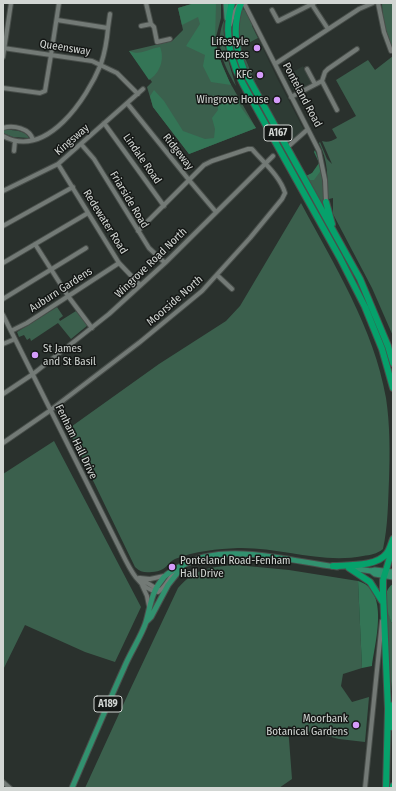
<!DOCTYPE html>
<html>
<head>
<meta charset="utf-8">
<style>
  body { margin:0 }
  #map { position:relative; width:396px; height:791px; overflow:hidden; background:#2a312d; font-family:"Fira Sans Condensed",sans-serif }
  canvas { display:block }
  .frame { position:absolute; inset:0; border:4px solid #d2d6d3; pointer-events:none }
</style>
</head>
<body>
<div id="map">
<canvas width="396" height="791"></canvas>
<div class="frame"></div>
</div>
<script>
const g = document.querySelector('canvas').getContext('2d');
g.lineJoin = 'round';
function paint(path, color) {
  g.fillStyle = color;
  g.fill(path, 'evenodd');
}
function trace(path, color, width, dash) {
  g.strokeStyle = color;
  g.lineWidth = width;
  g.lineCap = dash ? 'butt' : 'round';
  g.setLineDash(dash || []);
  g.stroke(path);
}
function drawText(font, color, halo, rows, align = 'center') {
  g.font = font + ' "Fira Sans Condensed",sans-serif';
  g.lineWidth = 3;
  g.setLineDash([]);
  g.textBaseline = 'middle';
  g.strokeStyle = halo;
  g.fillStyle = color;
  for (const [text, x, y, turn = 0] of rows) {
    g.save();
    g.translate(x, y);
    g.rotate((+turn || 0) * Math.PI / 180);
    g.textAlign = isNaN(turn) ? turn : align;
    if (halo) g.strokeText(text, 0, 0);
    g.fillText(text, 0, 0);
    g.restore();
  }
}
paint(new Path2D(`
  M258,38L277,78L304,130L288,144L258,89L241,47Z
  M303,66L312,83L295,92L286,76Z`), '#2e3b34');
paint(new Path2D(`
  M195,3H221V18L216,37L217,52L229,81L256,128L189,154L153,107L147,87L152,82L129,51L172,41L183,30L178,8Z
  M382,3H393V46L391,45L383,22Z
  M242,9L246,10L253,23L252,26L258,38L241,47C236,35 237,22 242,9Z
  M224,20C222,43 229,64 236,86C223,64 214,44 224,20Z
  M241,48L258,89L306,176L322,169L323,186V208L245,67L240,49Z
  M393,56V336L372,288L333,214V198L329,199L327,197C328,178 328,160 319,143L320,142L327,159L332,164L322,141C327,143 332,141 337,138L332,129L356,116L336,80L368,60L375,70Z
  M7,129C14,131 26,130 29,138L13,137L3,133V130Z
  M301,203C334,265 374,328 386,398C390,424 390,453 389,480C388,503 388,526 383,549C377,554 370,555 363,556C321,564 280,547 238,548C217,549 195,551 175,559C170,561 168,566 163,569C160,571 155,572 152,572C145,573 140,572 135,567L68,429L159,364L226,321L240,306Z
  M57,307L63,316L59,319L60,321L76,311L88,325L71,339L58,323L31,341L30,338L27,340L24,335L19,337L17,332Z
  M54,441L141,607L115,662L85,652L25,625L3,670V474Z
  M236,565L289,570L358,581L362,668L343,674L341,686L352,702L369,697L365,742L339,739L288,726L292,779L279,788H85L129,692L178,588C196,568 210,567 236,565Z
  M386,599L391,622L393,623V670L390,703Z`), '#3b604d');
paint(new Path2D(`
  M195,3H216L215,41L222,65L231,85L211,82L203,66L205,55L186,46L200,24L198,17L182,25L178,8Z
  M160,47C165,59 160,73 149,80L129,51C141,56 147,49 160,47Z
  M154,90L164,101L183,131L205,139L214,138L215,129L212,118L218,110L217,100L221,95L226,96L235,99L256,128L189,154L153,107L150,96Z
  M315,150L322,169L314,180H310L306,176L312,173L319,163L314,152Z
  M358,581C390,590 375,642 372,666L362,668Z
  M393,584V623L391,622C388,611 380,592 393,584Z`), '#347556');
const minor = new Path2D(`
  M146,3L151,24L154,27L157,42L170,39
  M244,3L319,151L325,180L326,202
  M311,3L328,29
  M378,3L384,32L391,51L393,50
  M272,10L278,21L314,3
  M230,25L234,12L240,3
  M141,26L151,24
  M108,28L110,14
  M3,48L92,61L117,73L138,94
  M3,57L11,3
  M275,64L359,9L373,3
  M307,69L315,84
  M322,81L337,110
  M3,88L40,93L45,91L51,55L59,3
  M291,97L322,81L325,72L328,69L357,49
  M127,103L189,180L216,212
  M104,123L164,206
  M3,128C13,125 30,128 33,140
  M3,136C47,160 87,98 101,64C105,52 107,40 108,28L57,20
  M81,144L94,159L149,248L165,263
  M290,145L308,129
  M14,151L15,141
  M58,164L119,263L140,285
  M3,191L58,164L143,89
  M3,226L73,187
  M35,244L68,296L92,328
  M3,263L88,213
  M217,275L232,289
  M3,299L86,248
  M3,315L117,543C126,560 136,589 158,592C166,587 169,576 178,570
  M11,331L27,323L119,263
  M3,344L15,339
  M3,394L33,374L109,314L165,263L273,156
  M3,443L48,412L140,342L202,291L250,238L282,199L285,193C280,176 263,162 252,149H248L212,161L204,165L138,231
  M139,578L159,590
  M140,578L150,579L164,576
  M142,585L147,596L149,606
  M3,782L10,788
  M365,788L382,621`);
const major = new Path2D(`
  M226,3L227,18
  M351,568L371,571L375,570L393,572
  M371,571L375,574L393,577
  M146,622L151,617L168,585L183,566
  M72,788C89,748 106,708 124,668C130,653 141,637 146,622C151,604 151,592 164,577C172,569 193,560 204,557C245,547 296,562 337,567`);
const highway = new Path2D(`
  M232,3C224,31 229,59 243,84L340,258L365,307L382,349L393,388
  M241,3C232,26 235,48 244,70L360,279L388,346L393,363
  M326,202L332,224
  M333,566C348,565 377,567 387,553C390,549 391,544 393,539
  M349,568L370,582L382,601
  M391,727L393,705
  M386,788L388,709L383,592V580L393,547
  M393,788V786`);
trace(minor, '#484e4a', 6);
trace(major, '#484e4a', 7);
trace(highway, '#484e4a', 8);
trace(minor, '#737a76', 4);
trace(major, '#32916f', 5);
trace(highway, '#06a16b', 6);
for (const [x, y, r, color] of [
  [257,48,4,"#d59cfb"],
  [260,75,4,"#d59cfb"],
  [277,100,4,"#d59cfb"],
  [35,355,4,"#d59cfb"],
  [172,567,4,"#d59cfb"],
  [356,725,4,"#d59cfb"]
]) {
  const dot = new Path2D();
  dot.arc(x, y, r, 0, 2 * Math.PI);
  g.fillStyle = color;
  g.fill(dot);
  trace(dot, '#151816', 1.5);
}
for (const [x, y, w] of [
  [278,133,28],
  [108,704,28]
]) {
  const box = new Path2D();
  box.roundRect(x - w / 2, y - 8, w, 16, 3);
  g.fillStyle = '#151816';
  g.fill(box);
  trace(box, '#d2d6d3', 1);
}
drawText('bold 10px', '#d2d6d3', null, [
  ["A167",278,133],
  ["A189",108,704]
]);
drawText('11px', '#d2d6d3', '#151816', [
  ["Lifestyle",249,42],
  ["Express",249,55],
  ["KFC",252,75],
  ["Wingrove House",269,100],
  ["St James",43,349,"left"],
  ["and St Basil",43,362,"left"],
  ["Ponteland Road-Fenham",180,561,"left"],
  ["Hall Drive",180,574,"left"],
  ["Moorbank",348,719],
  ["Botanical Gardens",348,732]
], 'right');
drawText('11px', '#d2d6d3', '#151816', [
  ["Queensway",65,48,9],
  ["Ponteland Road",302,95,62],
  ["Kingsway",72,140,-41],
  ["Ridgeway",178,152,52],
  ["Lindale Road",142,159,55],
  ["Friarside Road",129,200,59],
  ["Redewater Road",105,222,58],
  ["Wingrove Road North",151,263,-44],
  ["Auburn Gardens",61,290,-33],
  ["Moorside North",175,301,-41],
  ["Fenham Hall Drive",76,442,64]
]);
</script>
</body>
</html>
